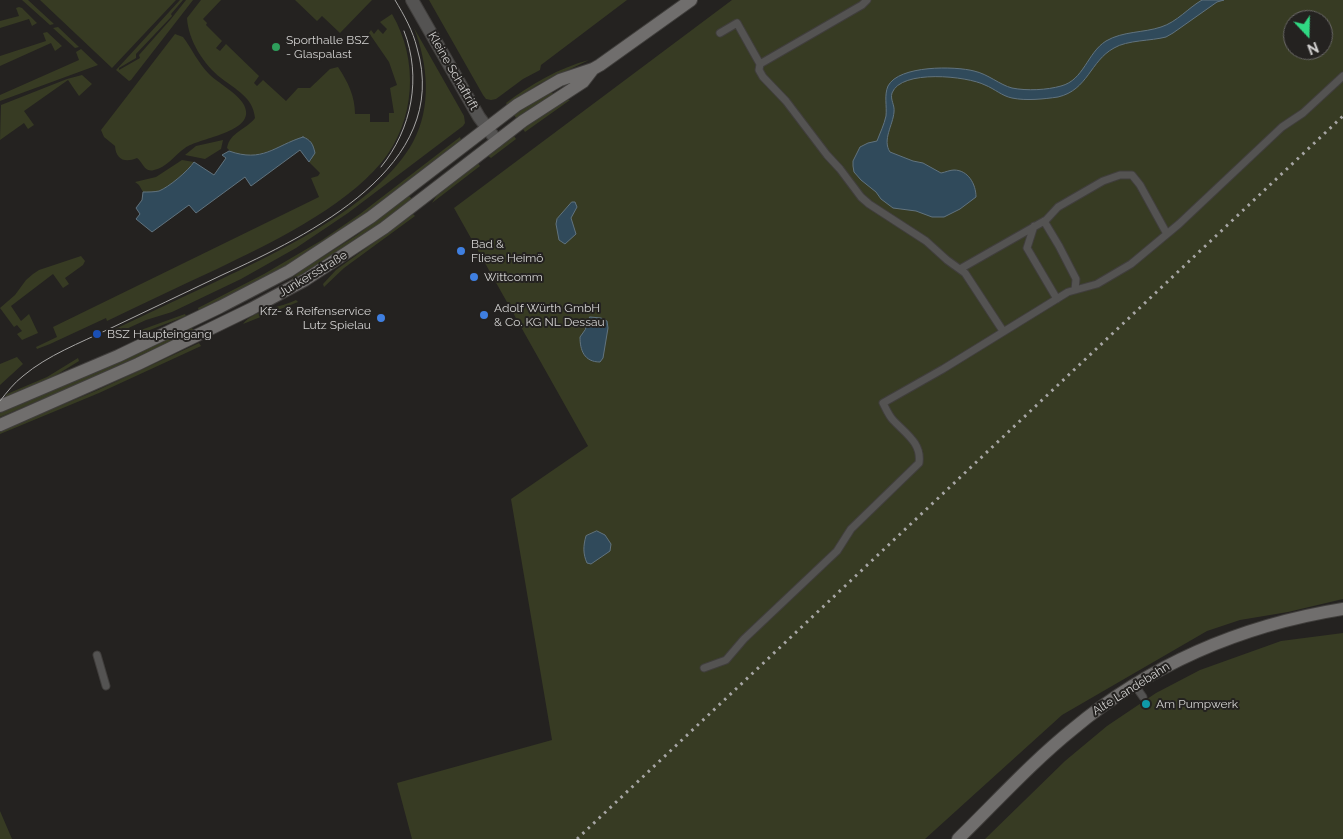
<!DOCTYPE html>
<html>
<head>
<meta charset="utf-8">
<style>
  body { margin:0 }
  #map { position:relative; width:1343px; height:839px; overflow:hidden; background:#242220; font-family:Raleway,sans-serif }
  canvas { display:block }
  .north { position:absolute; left:1283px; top:10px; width:50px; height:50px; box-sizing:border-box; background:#242220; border:1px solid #6a6867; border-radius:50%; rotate:159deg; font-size:14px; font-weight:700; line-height:20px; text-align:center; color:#d3d2d1 }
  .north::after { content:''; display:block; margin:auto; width:18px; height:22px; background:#30d883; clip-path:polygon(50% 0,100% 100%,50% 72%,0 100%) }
</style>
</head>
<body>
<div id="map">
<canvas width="1343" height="839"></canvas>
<div class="north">N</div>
</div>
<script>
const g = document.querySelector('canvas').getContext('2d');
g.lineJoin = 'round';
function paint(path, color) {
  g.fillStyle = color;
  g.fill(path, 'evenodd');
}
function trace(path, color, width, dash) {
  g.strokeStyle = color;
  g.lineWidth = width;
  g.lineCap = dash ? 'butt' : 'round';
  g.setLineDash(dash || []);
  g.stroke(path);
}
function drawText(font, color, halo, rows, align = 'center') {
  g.font = font + ' Raleway,sans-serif';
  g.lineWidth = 4;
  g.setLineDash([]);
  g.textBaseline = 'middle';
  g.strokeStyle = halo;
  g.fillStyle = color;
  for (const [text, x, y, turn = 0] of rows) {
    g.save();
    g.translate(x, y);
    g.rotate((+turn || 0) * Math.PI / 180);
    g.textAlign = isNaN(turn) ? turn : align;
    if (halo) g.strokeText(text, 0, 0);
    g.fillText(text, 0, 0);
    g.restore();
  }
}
paint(new Path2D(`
  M22,0H28L54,24L50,25Z
  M40,0H176L112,68Z
  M180,0H183L171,14L172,16L136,54V58L119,68V70L140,58L139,55L171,19L186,0H193L131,80L129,81L116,70Z
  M201,0H221L203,19L207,23L206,25L222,41L216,48L220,51L226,44L259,76L254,83L257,86L263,80L286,101L298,88H310L330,69L338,67C348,82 355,96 355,114H370V122H389V113H394L390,88L397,85L389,62L369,33L371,30L374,34L378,29L383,34L387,29L380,22L392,14C419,60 416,121 381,163C342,209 271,243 217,269C180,286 144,303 107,321L106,318L50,344L37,349L36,347L57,337L53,327L319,197L311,178L318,176L320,173L309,162L312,159L310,140L303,137C283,143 246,169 227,148C230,132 246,130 255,118C253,97 236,90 221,78C204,65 188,40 187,18Z
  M295,0H372L340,33L322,16L317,21Z
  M429,0H627L541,65L540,70L523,79L496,99L491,100L486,99L483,95Z
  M732,0H1343V599L1288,612L1240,620L1207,631L1062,715L925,839H412L397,783L552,740L511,499L588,446L454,208ZM1293,20H1323V50H1293Z
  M19,7L22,8L37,23L32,26L29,19L0,28V21L19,16L16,8Z
  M58,27L79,47L75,48L53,28Z
  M414,28L464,116L465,123L463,126L348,213L296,248L241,279L172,312L146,320L113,335L111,331C144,315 177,300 211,284C274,254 378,206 413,142C432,107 428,64 414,28Z
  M47,32L62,46L55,51L51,43L0,66V56L46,41L43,33Z
  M175,34L183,37C192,49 198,63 209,74C219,84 245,97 246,111C249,133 199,138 185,148C175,155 166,168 154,170C144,173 143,162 137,158C125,163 116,160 115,146L104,137L101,130Z
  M81,49L98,65L0,101V95L79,60L76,52Z
  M589,60L539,84L507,105L506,103C531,84 559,68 589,60Z
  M82,75L92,84L79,96L68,80L24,111L34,125L28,129L24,123L0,140L1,105L67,79Z
  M551,91L553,94L516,118L514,115Z
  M566,100H570L525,132L523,129L557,105Z
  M514,136L516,139L491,158L488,156Z
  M460,137L461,140L362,216L292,262L199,311L198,308L264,274L322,240L360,214Z
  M223,140L221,149L205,159L185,155L196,146Z
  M182,160L194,162C188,171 169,187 159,191C154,192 148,192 143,192L139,185L135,182L156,177Z
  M478,163L480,166L432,203L437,195Z
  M409,196L412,199L380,224L288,283V282L299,272L357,235Z
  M413,214L415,216L344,268L324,287L323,284L336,270Z
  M81,256L85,261L83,265L65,278L69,284L63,288L53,274L11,306L21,321L29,314L38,333L22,340L17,334L22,331L17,325L14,327L0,308L15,295L26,280L33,274L39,270Z
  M296,300L298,302L243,324C252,311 282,307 296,300Z
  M185,314L186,316L142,333L141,330Z
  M192,328L194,331L78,384L0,417V413L77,380Z
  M199,343L201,346L99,393L0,434V431L98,390Z
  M17,357L23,364L0,385V364Z
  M78,358L79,361L53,377L4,398L7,394L47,377Z
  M1343,633V839H985L1065,761L1107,726L1156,693L1200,670L1281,641Z
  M0,811L12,839H0Z`), '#373b23');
const water = new Path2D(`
  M1202,0H1224L1217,2L1173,33L1166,37C1151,41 1127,40 1114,48C1090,61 1088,90 1058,97C1044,99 1026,101 1012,98C1002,96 995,89 985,85C967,76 901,69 892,93C890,100 895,105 894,112C893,125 882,140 890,152L913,161L923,163L941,173C946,172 950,170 954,170C968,170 976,184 976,197L960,209L944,217H932L916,211L893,208L881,199L876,192L861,180L854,172L853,166V161L860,147L868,143L877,141C880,133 884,125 886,116C887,106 884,95 888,86C899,65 955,66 974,71C988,74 1000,85 1012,88C1027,91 1047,90 1061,86C1084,80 1087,53 1106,41C1123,31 1143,33 1161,27C1177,22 1188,8 1202,0Z
  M303,137C311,140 313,144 315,153L309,162L300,150L251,186L245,177L196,213L189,205L152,232L136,219L140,214L136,208L142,200L143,192C148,192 154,192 159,191C169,187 188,171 194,162L214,175L226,158L222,155L229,151C263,163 274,146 303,137Z
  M572,202H575L577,207L571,218L576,234L565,244L559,240L556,224L557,219Z
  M590,317L601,318L607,321L608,328L603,358L600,362C584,362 580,350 580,337L585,330Z
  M597,531L605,535L611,544L610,551L591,564L587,563C583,554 583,546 586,536Z`);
paint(water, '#304a5b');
trace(water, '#61737e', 1);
const lane = new Path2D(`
  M720,33L737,23L760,64L862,5L867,0
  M760,64L759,70L763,77L786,101L827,155L840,169L861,197L869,204L926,241L947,260L965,273L1003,331
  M1044,221L1059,246L1076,279L1075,290
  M1034,226L1027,248L1057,299
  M960,269L1046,220L1058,207L1103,181L1120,175H1132L1140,185L1167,234
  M97,655L106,686
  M704,668L726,660L744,639L837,551L851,529L919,463C922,443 905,433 893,420C889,416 886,409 883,403L943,369L1068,292L1097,284L1131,264L1179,224L1282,127L1303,113L1343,76
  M1134,684L1143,697`);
const street = new Path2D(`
  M412,0L479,117L497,141`);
const secondary = new Path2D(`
  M0,406L118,356L220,307L289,271L371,217L517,105L560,80L593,69L600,65L691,0
  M0,425L138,364L251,309L305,280L384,228L523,121L583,82L593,69
  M958,839C996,802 1032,762 1073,729C1151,664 1243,625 1343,609`);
trace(lane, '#403e3c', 9);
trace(street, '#403e3c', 14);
trace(secondary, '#403e3c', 14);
trace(lane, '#545352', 7);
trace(street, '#545352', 12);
trace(secondary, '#706e6d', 12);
trace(new Path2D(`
  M381,167C412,129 422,77 404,31
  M0,401C7,392 14,383 23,376C48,355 80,343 109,329C147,311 184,293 222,275C309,235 452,167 417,48C413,31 404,15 395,0`), '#a7a6a5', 1);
trace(new Path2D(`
  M577,839L1343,116`), '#a7a6a5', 3, [2.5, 5]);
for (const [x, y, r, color] of [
  [276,47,5,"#2e9e5b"],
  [461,251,5,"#3f7fe0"],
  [474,277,5,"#3f7fe0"],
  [484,315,5,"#3f7fe0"],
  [381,318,5,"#3f7fe0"],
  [97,334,5,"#1a4fb4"],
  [1146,704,5,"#0f9aa8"]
]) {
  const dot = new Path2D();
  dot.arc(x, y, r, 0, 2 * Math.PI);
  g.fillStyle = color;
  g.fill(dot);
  trace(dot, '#242220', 2);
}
drawText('12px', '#d3d2d1', '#242220', [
  ["Sporthalle BSZ",286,40],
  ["- Glaspalast",286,54],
  ["Bad &",471,244],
  ["Fliese Heimö",471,258],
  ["Wittcomm",484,277],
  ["Adolf Würth GmbH",494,308],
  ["& Co. KG NL Dessau",494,322],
  ["Kfz- & Reifenservice",371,311,"right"],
  ["Lutz Spielau",371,325,"right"],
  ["BSZ Haupteingang",107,334],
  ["Am Pumpwerk",1156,704]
], 'left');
drawText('12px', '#d3d2d1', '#242220', [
  ["Kleine Schaftrift",453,71,60],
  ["Junkersstraße",313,274,-31],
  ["Alte Landebahn",1131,689,-32]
]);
</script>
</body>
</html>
